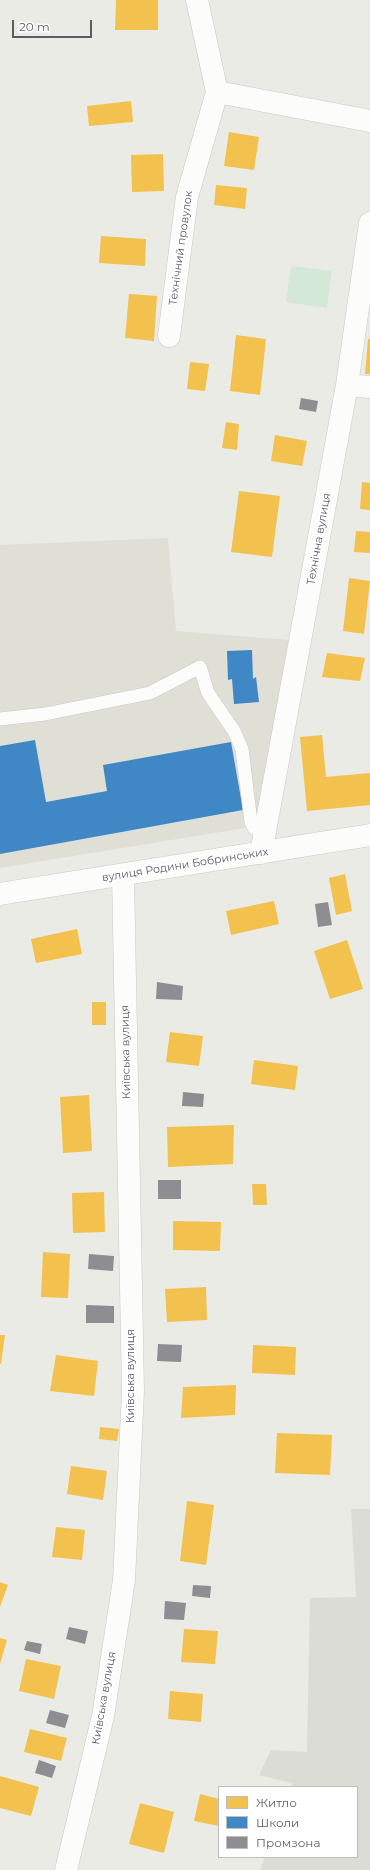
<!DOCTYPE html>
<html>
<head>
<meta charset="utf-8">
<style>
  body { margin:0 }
  #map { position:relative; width:370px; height:1870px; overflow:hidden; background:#ebebe6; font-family:Montserrat,sans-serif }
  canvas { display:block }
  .legend { position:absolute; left:218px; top:1786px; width:140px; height:72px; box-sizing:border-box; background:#fff; border:1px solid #bdbec1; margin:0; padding:5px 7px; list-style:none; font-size:12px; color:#5b5d64 }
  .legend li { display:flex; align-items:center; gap:8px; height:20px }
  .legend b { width:20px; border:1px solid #bdbec1 }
  .scale { position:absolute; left:12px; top:20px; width:80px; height:18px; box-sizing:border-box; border:2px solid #5b5d64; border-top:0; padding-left:5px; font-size:12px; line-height:14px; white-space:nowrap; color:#5b5d64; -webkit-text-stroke:3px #fff; paint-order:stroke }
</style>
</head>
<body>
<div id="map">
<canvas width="370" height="1870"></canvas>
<ul class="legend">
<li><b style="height:11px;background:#f2c14e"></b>Житло</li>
<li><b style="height:11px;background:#3f88c5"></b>Школи</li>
<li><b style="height:11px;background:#8d8d92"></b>Промзона</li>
</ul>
<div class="scale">20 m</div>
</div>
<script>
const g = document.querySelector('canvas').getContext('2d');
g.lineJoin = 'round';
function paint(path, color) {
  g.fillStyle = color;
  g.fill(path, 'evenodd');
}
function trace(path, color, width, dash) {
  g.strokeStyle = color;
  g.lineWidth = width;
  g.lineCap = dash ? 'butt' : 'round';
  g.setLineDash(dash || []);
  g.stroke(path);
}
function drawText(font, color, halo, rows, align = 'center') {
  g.font = font + ' Montserrat,sans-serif';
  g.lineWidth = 4;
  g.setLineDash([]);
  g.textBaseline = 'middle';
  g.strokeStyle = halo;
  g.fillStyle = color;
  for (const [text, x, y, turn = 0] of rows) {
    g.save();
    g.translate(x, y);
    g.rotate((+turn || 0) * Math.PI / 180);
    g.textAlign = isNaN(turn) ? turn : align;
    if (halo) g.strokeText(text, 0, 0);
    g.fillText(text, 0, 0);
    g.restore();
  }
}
paint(new Path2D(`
  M351,1509H370V1870H260L265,1857H357V1787H291L292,1783L259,1775L271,1750L307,1752L310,1598L356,1597Z`), '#dcdcd7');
paint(new Path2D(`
  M168,538L176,631L289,640L258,822H245V828L0,868V545Z`), '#dfdfd5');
paint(new Path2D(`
  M291,266L332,271L327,308L286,302Z`), '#d3e8d6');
paint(new Path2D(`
  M116,0H158V30H115Z
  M131,101L133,122L89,126L87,106Z
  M229,132L259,137L254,170L224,166Z
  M163,154L164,191L132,192L131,155Z
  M216,185L247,188L245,209L214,205Z
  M101,236L146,239L145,266L99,263Z
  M129,294L157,296L154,341L125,338Z
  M236,335L266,339L260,395L230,391Z
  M368,339H370V374H365Z
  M190,362L209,364L205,391L187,389Z
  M226,422L239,424L237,450L222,448Z
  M275,435L307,441L302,466L271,461Z
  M362,482L370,483V510L360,509Z
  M239,491L280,496L272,557L231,552Z
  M356,531L370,532V553L354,552Z
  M349,578L370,581L364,634L343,631Z
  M327,653L365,658L360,681L322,677Z
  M322,735L326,777L370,773V805L307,811L300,737Z
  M345,874L352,911L336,915L329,878Z
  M274,901L279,924L231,935L226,911Z
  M77,929L82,954L36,963L31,939Z
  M347,940L363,989L330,999L314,951Z
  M92,1002H106V1025H92Z
  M170,1032L203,1036L199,1066L166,1062Z
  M254,1060L298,1066L295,1090L251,1084Z
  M89,1095L92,1151L63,1153L60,1097Z
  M234,1125L233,1164L168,1167L167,1127Z
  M252,1184H266L267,1205H253Z
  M104,1192L105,1232L73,1233L72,1193Z
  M173,1221L221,1222L220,1251L173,1250Z
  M43,1252L70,1254L68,1298L41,1297Z
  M206,1287L207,1320L167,1322L165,1289Z
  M0,1335H5L1,1364H0Z
  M253,1345L296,1347L295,1375L252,1373Z
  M56,1355L98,1361L94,1396L50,1391Z
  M236,1385L235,1415L181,1418L183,1387Z
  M100,1427L119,1429L117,1441L99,1439Z
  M277,1433L332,1435L330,1475L275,1473Z
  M71,1466L107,1471L103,1500L67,1494Z
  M187,1501L214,1505L206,1565L180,1561Z
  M56,1527L85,1530L82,1560L52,1557Z
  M0,1582L8,1585L0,1607Z
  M184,1629L218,1631L215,1664L181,1662Z
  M0,1638L7,1640L0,1664Z
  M26,1659L61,1666L54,1699L19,1691Z
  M170,1691L203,1694L201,1722L168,1719Z
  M30,1729L67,1738L61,1761L24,1752Z
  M0,1776L39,1787L31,1816L0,1808Z
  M200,1794L219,1799V1826L194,1821Z
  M140,1803L174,1812L164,1853L129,1844Z`), '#f2c14e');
paint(new Path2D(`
  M252,650L253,679L256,677L259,702L234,704L232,679L228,680L227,651Z
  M35,740L46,802L107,791L103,765L231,742L243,810L0,854V746Z`), '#3f88c5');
paint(new Path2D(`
  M301,398L318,401L316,412L299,409Z
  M328,902L332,925L318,927L315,904Z
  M157,982L183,986L182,1000L156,999Z
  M183,1092L204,1094L203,1107L182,1106Z
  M158,1180H181V1199H158Z
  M89,1254L114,1256L113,1271L88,1269Z
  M86,1305L114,1306V1323H86Z
  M158,1344L182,1345L181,1362L157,1361Z
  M193,1585L211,1586L210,1598L192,1596Z
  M165,1601L186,1603L184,1620L164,1619Z
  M69,1627L88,1631L85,1644L66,1639Z
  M27,1641L42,1644L40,1654L24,1650Z
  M50,1710L69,1715L65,1728L46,1723Z
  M39,1760L56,1766L52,1778L35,1773Z`), '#8d8d92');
const service = new Path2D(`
  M0,719L45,714L150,693L200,667L208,693L234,731L242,749L251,822L254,828L265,829`);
const minor = new Path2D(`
  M217,92L370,121
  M169,336L187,197L217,92L197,0
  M347,385L370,387
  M261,853L347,385L370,223
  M0,894L370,835
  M66,1870L103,1716L124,1580L133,1391L123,875`);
trace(service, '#c8c9c8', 14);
trace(minor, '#c8c9c8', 23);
trace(service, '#fcfcfb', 13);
trace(minor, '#fcfcfb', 22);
drawText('11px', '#5b5d64', '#fff', [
  ["Технічний провулок",181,248,-82],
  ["Технічна вулиця",319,539,-80],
  ["вулиця Родини Бобринських",185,865,-9],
  ["Київська вулиця",126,1052,-91],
  ["Київська вулиця",131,1376,-90],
  ["Київська вулиця",104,1698,-80]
]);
</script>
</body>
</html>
